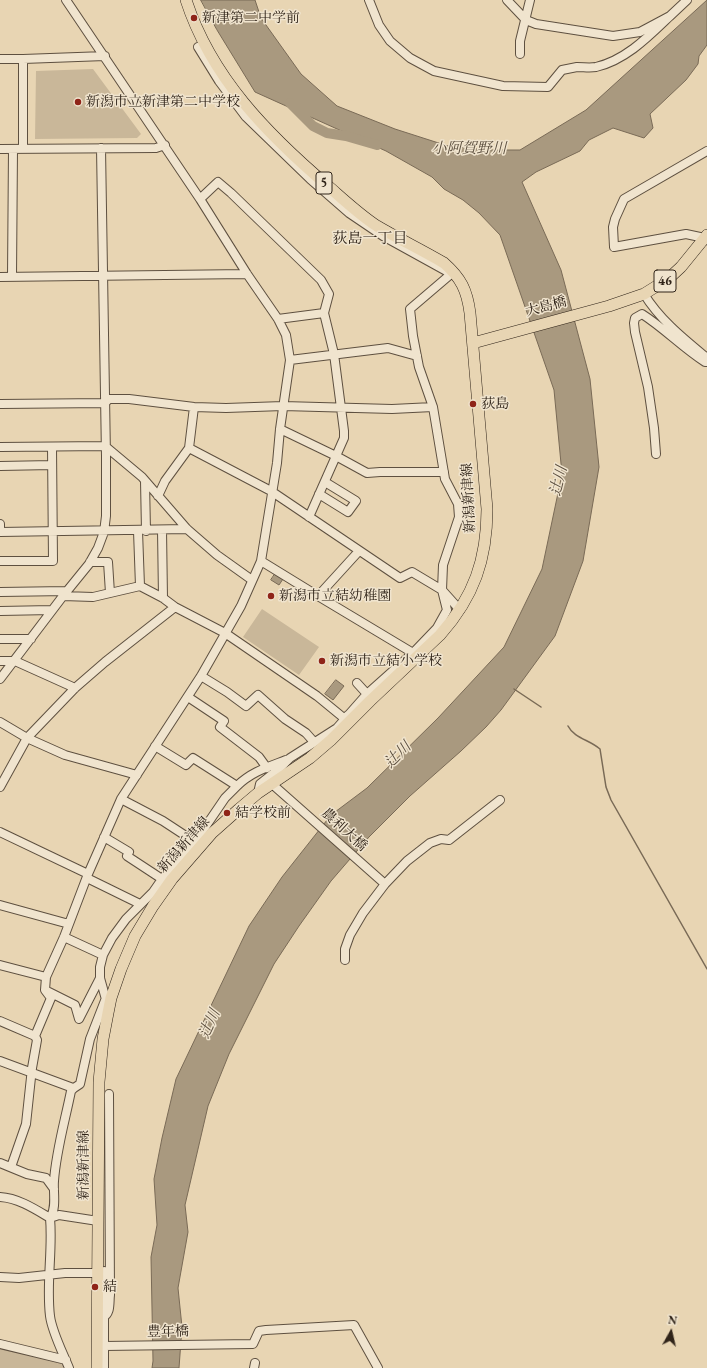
<!DOCTYPE html>
<html>
<head>
<meta charset="utf-8">
<style>
  body { margin:0 }
  #map { position:relative; width:707px; height:1368px; overflow:hidden; background:#e8d5b3; font-family:"EB Garamond",serif }
  canvas { display:block }
  .north { position:absolute; left:651px; top:1312px; width:40px; height:40px; -webkit-text-stroke:3px #f0e4ce; paint-order:stroke; rotate:8deg; font-size:11px; font-weight:700; line-height:16px; text-align:center; color:#302419 }
  .north::after { content:''; display:block; margin:auto; width:14px; height:18px; background:#302419; clip-path:polygon(50% 0,100% 100%,50% 72%,0 100%) }
</style>
</head>
<body>
<div id="map">
<canvas width="707" height="1368"></canvas>
<div class="north">N</div>
</div>
<script>
const g = document.querySelector('canvas').getContext('2d');
g.lineJoin = 'round';
function paint(path, color) {
  g.fillStyle = color;
  g.fill(path, 'evenodd');
}
function trace(path, color, width, dash) {
  g.strokeStyle = color;
  g.lineWidth = width;
  g.lineCap = dash ? 'butt' : 'round';
  g.setLineDash(dash || []);
  g.stroke(path);
}
function drawText(font, color, halo, rows, align = 'center') {
  g.font = font + ' "EB Garamond","Noto Serif JP",serif';
  g.lineWidth = 3;
  g.setLineDash([]);
  g.textBaseline = 'middle';
  g.strokeStyle = halo;
  g.fillStyle = color;
  for (const [text, x, y, turn = 0] of rows) {
    g.save();
    g.translate(x, y);
    g.rotate((+turn || 0) * Math.PI / 180);
    g.textAlign = isNaN(turn) ? turn : align;
    if (halo) g.strokeText(text, 0, 0);
    g.fillText(text, 0, 0);
    g.restore();
  }
}
paint(new Path2D(`
  M93,69L141,134L137,138L35,139L36,71Z
  M262,609L319,647L299,675L243,637Z
  M0,1347L59,1361L63,1364V1368H0Z`), '#c9b799');
const water = new Path2D(`
  M201,0H255L261,18L301,74L337,106L395,129L448,146L487,150H520L586,110L707,0V45L699,56L698,64L686,80L650,114L653,128L644,138L613,128L589,140L580,151L536,172L522,182L561,270L590,379L599,467L583,561L555,636L501,710L486,727L461,751L410,796L369,837L331,881L299,926L274,964L229,1054L208,1106L185,1205L188,1232L178,1288L182,1327L179,1368H152L153,1361L151,1257L157,1225L154,1179L162,1138L176,1079L249,926L282,877L331,815L367,788L438,718L504,647L542,569L562,474L554,390L500,235L479,213L463,200L444,189L432,177L386,151L255,92L217,30Z
  M275,574L283,579L279,585L271,580Z
  M336,680L344,686L333,700L325,694Z`);
paint(water, '#a9997f');
trace(water, '#796a56', 1);
trace(new Path2D(`
  M514,689L541,707
  M568,726C574,738 590,740 600,749L606,787L611,800L707,969`), '#796a56', 1.5);
trace(new Path2D(`
  M290,103L313,126L327,133L346,136L377,145`), '#a9997f', 10);
const minor = new Path2D(`
  M369,0L379,25L390,41L410,58L434,71L503,86L548,87L562,70C567,69 572,68 577,67C584,67 589,68 596,67C626,60 649,36 670,16
  M507,0L526,20L536,24L613,36L640,32L670,16L687,0
  M198,47L219,81L246,117L310,179L349,213L383,236L450,273
  M520,54V41L530,0
  M0,59H23L105,56
  M0,149L156,148L165,145
  M23,149V59
  M200,199L218,182L231,193L321,280L329,294L324,313L334,354L344,431V438L309,517
  M704,241L700,237L686,234L614,247L613,227L615,219L624,199L707,151
  M12,276L13,149
  M0,277L247,274
  M644,294C660,320 684,339 707,358
  M278,319L324,313
  M290,360L388,348L417,356
  M0,404L105,403L109,399H129L194,407L226,408L283,406L392,409L433,407
  M280,429L336,456L367,473L380,472H444
  M0,447L105,446L142,477L187,529L217,555L252,580
  M189,448L271,491L400,578L412,572L442,590L460,610L457,612
  M656,454L654,428L648,387L635,332L634,323L635,318L642,314C664,328 683,348 705,362H707
  M0,466L52,465
  M145,481L146,531
  M319,494L348,512L356,501L325,482
  M158,496L165,481L189,448L194,407
  M0,524V532
  M162,530L163,598
  M138,531L140,586
  M0,532L187,529
  M0,561H53L52,447
  M261,561L318,596L359,551
  M90,562H108L110,593
  M0,592L67,591
  M63,596L93,597L140,586L163,598L175,607L225,633L317,696L345,719L348,715
  M318,596L413,653
  M0,611L52,610
  M0,639H31
  M0,661H15L75,688
  M201,676L227,692L246,706L258,695L285,719L306,733L314,742
  M0,679L63,596L89,564L98,548L104,532L106,516V457L101,148
  M357,683L367,694
  M188,697L224,721L220,727L259,757L267,768
  M0,722L27,738L65,755L137,775
  M155,746L186,765L193,758L237,786C251,772 268,767 286,760
  M272,784L385,884
  M0,787L27,738L75,688L105,662L175,607
  M258,793L260,784L279,769L290,758L337,728L367,694L413,653L437,628L447,610L442,590L443,565L459,517L458,504L445,479L433,407L419,367L413,336L410,309L451,274L452,270
  M121,799L163,821L195,842
  M0,832L88,874
  M104,837L129,852L127,856L162,879
  M87,878L140,904
  M0,905L69,924
  M64,937L103,955
  M345,960V949L350,935L363,913L385,884L407,861L430,843L441,839L449,840L500,800
  M0,965L46,977
  M47,991L75,1005L79,1019L100,978
  M107,1003L100,978V967L103,955L112,938L126,919L153,892L162,879L195,842L225,798L237,786
  M0,1021L35,1036
  M0,1061L73,1088
  M0,1163L27,1174L46,1178L54,1189
  M11,1167L26,1124L32,1068L37,1040L35,1036L51,998L45,990L46,977L64,937L88,874L121,799L201,676L241,606L261,561L277,463L280,429L290,360L286,335L278,319L247,274L200,199L66,0
  M0,1197C18,1198 35,1209 50,1218
  M50,1218L59,1215L98,1221
  M0,1277L19,1278L65,1273H97L104,1271V1368
  M103,1317C111,1314 109,1302 110,1295L109,1094
  M0,1344L66,1360
  M104,1346L253,1344L259,1331L266,1330L354,1325L378,1368
  M69,1368C63,1353 52,1332 50,1316C46,1283 53,1250 50,1218C57,1208 53,1192 54,1181C56,1151 65,1121 71,1091L74,1088L80,1084L90,1039L106,998
  M254,1368L255,1363`);
const major = new Path2D(`
  M473,343L609,306L644,294L668,279L681,267L707,235
  M97,1368L99,1082L103,1039L108,1013L111,998L121,969L135,936L153,906L172,879L212,833L239,809L258,793L310,758L331,740L370,701L440,635C474,597 487,559 487,509L470,313C467,290 461,278 444,263C422,250 399,239 377,226C360,215 343,199 328,186C267,134 211,77 186,0`);
trace(minor, '#5e5040', 10);
trace(major, '#302419', 12);
trace(minor, '#f0e4ce', 8);
trace(major, '#e8d5b3', 11);
for (const [x, y, r, color] of [
  [194,18,4,"#8f2418"],
  [78,102,4,"#8f2418"],
  [473,404,4,"#8f2418"],
  [271,596,4,"#8f2418"],
  [322,661,4,"#8f2418"],
  [227,813,4,"#8f2418"],
  [95,1287,4,"#8f2418"]
]) {
  const dot = new Path2D();
  dot.arc(x, y, r, 0, 2 * Math.PI);
  g.fillStyle = color;
  g.fill(dot);
  trace(dot, '#f0e4ce', 1.5);
}
for (const [x, y, w] of [
  [324,183,16],
  [665,281,22]
]) {
  const box = new Path2D();
  box.roundRect(x - w / 2, y - 11, w, 22, 3);
  g.fillStyle = '#f0e4ce';
  g.fill(box);
  trace(box, '#302419', 1);
}
drawText('bold 13px', '#302419', null, [
  ["5",324,183],
  ["46",665,281]
]);
drawText('14px', '#302419', '#f0e4ce', [
  ["新津第二中学前",202,18],
  ["新潟市立新津第二中学校",86,102],
  ["荻島",481,404],
  ["新潟市立結幼稚園",279,596],
  ["新潟市立結小学校",330,661],
  ["結学校前",235,813],
  ["結",103,1287]
], 'left');
drawText('14px', '#302419', '#f0e4ce', [
  ["大島橋",546,307,-15],
  ["新潟新津線",469,498,-93],
  ["農利大橋",344,830,42],
  ["新潟新津線",184,845,-48],
  ["新潟新津線",84,1165,-90],
  ["豊年橋",168,1332,-1]
]);
drawText('italic 15px', '#5a4d3d', '#f0e4ce', [
  ["小阿賀野川",469,149],
  ["辻川",559,481,-76],
  ["辻川",398,755,-45],
  ["辻川",210,1024,-66]
]);
drawText('15px', '#302419', '#f0e4ce', [
  ["荻島一丁目",370,239]
]);
</script>
</body>
</html>
